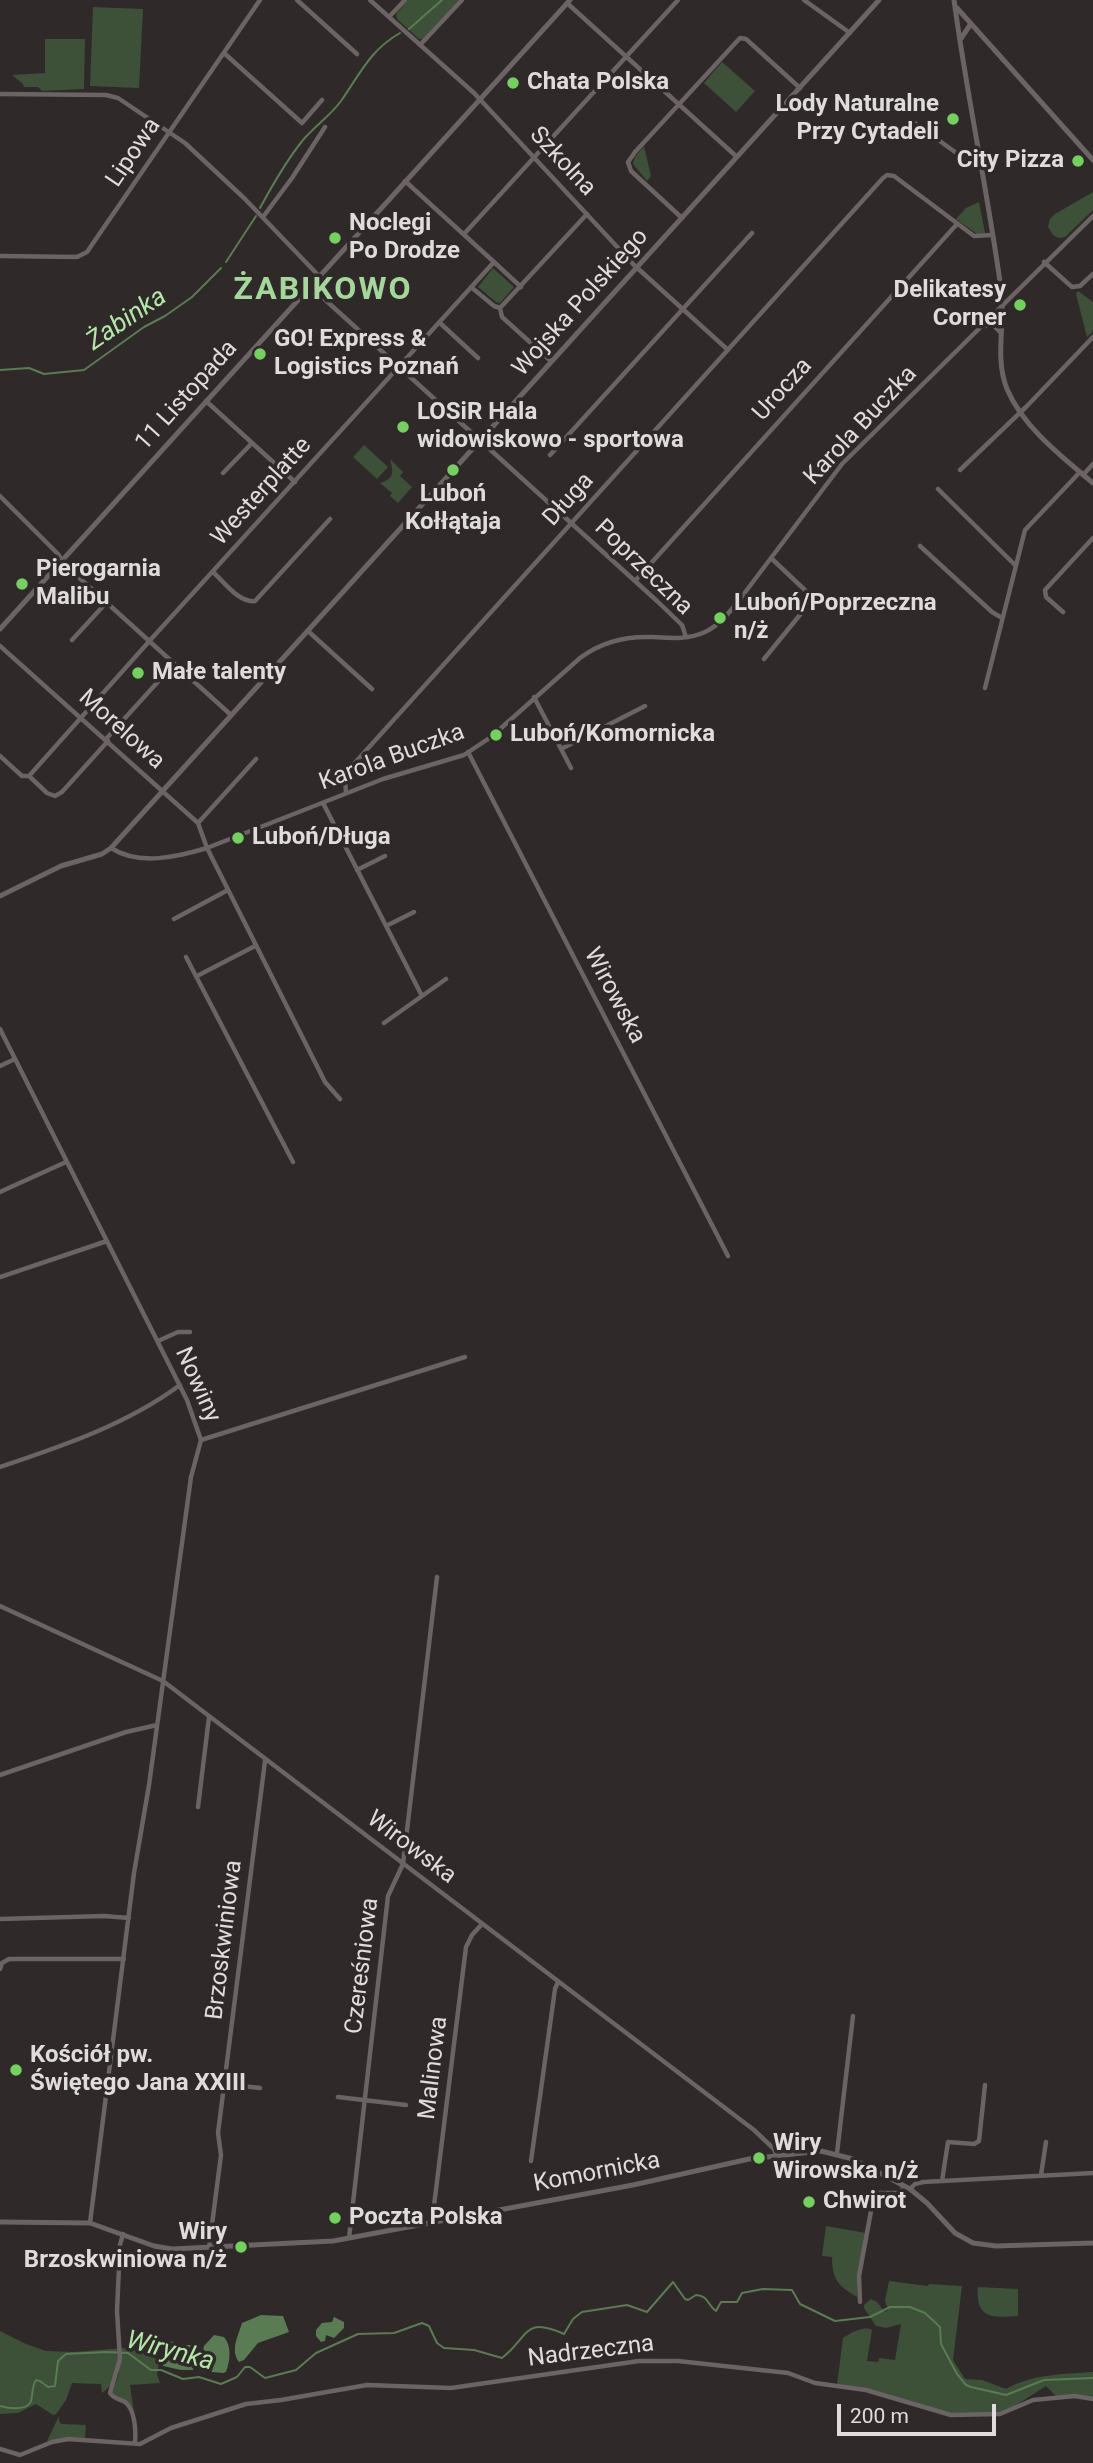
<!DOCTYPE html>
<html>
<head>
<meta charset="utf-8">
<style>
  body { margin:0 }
  #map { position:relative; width:1093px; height:2463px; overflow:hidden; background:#2f2929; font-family:Roboto,sans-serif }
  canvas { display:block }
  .scale { position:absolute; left:837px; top:2404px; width:159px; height:32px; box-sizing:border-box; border:4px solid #e0dcdc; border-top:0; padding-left:9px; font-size:21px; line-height:24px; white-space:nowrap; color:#e0dcdc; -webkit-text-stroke:5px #2f2929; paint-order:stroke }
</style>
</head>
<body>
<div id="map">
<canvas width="1093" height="2463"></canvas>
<div class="scale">200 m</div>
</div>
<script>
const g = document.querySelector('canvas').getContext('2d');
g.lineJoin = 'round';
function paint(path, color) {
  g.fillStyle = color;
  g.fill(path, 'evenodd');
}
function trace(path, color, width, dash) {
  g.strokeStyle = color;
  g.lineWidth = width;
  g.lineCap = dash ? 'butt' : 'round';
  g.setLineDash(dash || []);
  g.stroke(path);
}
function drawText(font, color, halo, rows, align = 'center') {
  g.font = font + ' Roboto,sans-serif';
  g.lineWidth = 7;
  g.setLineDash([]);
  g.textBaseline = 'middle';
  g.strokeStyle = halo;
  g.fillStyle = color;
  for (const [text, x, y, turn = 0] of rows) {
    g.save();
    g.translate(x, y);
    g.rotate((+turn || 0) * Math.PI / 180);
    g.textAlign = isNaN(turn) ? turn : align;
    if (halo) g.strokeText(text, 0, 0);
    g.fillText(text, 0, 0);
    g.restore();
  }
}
paint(new Path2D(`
  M408,0H459L423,39H419L397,19L396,14Z
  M93,7L143,9L139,88L90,86Z
  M45,39H85L84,89L42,91L38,87H24L23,84L12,75L45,73Z
  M722,62L755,91L736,112L704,83Z
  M644,146L651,176L647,181L633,164L635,157Z
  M1093,192V210L1065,237L1059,238L1053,235L1048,227L1050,219L1055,214Z
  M979,202L985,233L977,234L956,219L966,208Z
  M493,268L514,287L500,303L496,302L478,287Z
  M1078,291L1093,302V331L1087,337L1076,294Z
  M364,445L388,467L377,479L353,457Z
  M390,459L403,472L400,476L412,487L398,503L390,496L392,493L380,483C397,478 392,469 390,459Z
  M826,2226L866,2233L857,2278V2297C838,2286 832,2279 832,2257L822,2256Z
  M889,2281L928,2286L929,2284L962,2286L953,2360L965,2379L982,2380L1006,2389C1033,2374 1063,2374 1093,2372V2397L1056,2396L1046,2386L1007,2411L996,2413L953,2414L899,2398L837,2385L843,2338C851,2333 863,2325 872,2330L867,2361L878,2362L879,2358L895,2360L901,2324L886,2328L876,2326L864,2308V2305L871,2299L877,2302L885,2312L888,2310L885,2301Z
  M978,2287L1018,2289V2316C993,2318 975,2319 978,2287Z
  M0,2331L26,2344L46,2351L74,2352L124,2348L160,2357L157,2374L160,2383L130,2385L134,2414L132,2407L112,2394L119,2373L116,2371L110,2386L102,2393L101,2384L72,2383L66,2400L56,2414L53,2415L36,2404L18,2413L0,2414Z
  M59,2416V2422L62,2424L86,2425L85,2439L47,2441Z`), '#3c5138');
paint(new Path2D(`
  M261,2315L283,2316L289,2332L258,2343L244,2360L239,2362C230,2350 238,2336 242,2323Z
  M334,2317L344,2322V2328L334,2338L326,2335L325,2341L321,2342L316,2336V2330L322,2323L332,2322Z
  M214,2335L224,2337C232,2346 230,2361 226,2372L223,2373L202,2371L199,2369L204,2346Z
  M166,2340L184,2345H198L193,2370H181L163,2366V2344Z`), '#597c52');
trace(new Path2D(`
  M409,29L442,0
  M260,208C273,184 286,161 303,140C315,126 331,115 341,101C360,74 370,50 400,33
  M226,262L256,216
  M0,370L29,368L44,374L84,370L144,327L165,316L192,297L221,268
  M0,2406C7,2408 24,2411 30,2403C33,2400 31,2387 36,2380L40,2381L48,2387L55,2386L58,2361L66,2354L106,2352L128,2353L151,2370H161L183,2379L199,2377L221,2384L237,2377L245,2367H250L265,2378L296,2370L316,2353L358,2334L394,2333L422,2323L429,2326L437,2343L444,2348L474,2350L502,2358C530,2336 523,2316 564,2334L573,2319L582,2312L627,2305L647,2312L673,2282L685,2299L688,2300L696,2295C709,2296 707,2305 716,2311L721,2302H737L742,2293L763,2289L792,2290L800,2304L835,2321L870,2317L890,2307H910L925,2313L940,2327L941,2344L957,2374L966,2385L971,2387L1006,2395L1044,2380L1093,2378`), '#597c52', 2);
trace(new Path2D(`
  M297,0L357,54
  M370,0L474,93L634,265L728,350
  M804,0L850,33
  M567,3L737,157
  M389,17L405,0
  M420,45L462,0
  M224,53L302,123L322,100
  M0,94L106,95L118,98L185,143L244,198L319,276
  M912,121L962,157L979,155
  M405,181L494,262
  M263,217L292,178L325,127
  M682,218L631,171L628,162L635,152L740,38L746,39L800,88
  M464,234L678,0
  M0,256L77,257L87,252L260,0
  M1044,262L1072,287L1080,286L1093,274
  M310,286L657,601L682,625L686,637
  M471,287L494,306L500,308
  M500,308L587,214
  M500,308L502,317L551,361
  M440,323L478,358
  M984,326L993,325L1000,332
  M206,401L295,482
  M550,455L752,233
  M960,470L1027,406L1093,337
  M223,473L252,443
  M1083,475L1093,464
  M938,489L1015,565
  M0,496L58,554L64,564L231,715
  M920,546L992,612L1002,618
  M213,572C224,582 239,603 255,601L330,519
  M635,581L957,224
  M1063,612L1046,597L1045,590L1093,538
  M308,631L372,689
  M72,640L106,603
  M0,646L198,823L207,848L325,1082L340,1099
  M764,659L812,600L807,592L771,558
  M985,688L1025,530L1080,472
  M534,697L571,768
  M106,739L174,664
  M561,749L645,706
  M468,752L728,1256
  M0,756L22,776H29L47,793L55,796L62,792L108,741
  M29,776L153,637L494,262L521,287
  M346,793L345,779L352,766L883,178L887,175L894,176L974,236L992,235
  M323,803L422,996
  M198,823L256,759
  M111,848C139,866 177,857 207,848L383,779L464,755L491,737L580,658C601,642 626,636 652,637C670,638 688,640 705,632C718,626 728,614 737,603L842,464L1093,216
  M357,870L385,856
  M174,919L228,890
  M386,926L414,912
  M186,957L293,1162
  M197,976L255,946
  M384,1023L446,979
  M0,1029L187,1400L201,1440L191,1477L149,1785L134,1873L90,2223
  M0,1066L15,1059
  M0,1192L66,1162
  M0,1277L107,1241
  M158,1341L178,1332H190
  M201,1440L465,1357
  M0,1467C62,1446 126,1425 180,1385
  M0,1606L163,1681L754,2130L774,2149L777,2156
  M0,1775L126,1732L157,1725
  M198,1807L209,1717
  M0,1919L104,1916L129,1918
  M0,1969L2,1963L9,1959H124
  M225,2084L260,2088
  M338,2097L406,2105
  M837,2153L853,2016
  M531,2161L555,1989L558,1982
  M1041,2175L1046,2142
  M942,2181L948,2142L974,2144L979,2141L985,2085
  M910,2189L915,2184L923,2182L1093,2173
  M432,2222L466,1947L472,1935L482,1924
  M123,2234L120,2245L117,2311L120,2359L110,2393C114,2399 118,2398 125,2402C135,2409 136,2431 135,2442
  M349,2238L388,1896L403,1864L437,1577
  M209,2248L221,2155L218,2133L265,1761
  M860,2302L859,2276L874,2195L876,2193H897L905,2187
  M0,2449L20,2455L52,2442L68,2439L140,2444L171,2428L246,2404L281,2400L367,2385L451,2388L639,2361H678L788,2373L815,2383L866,2390L951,2415L1000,2414L1033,2400L1075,2396L1093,2399`), '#6b6364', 4.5);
trace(new Path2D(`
  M954,0C967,97 988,193 1001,289C1006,323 994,356 1007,389C1023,427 1062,457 1093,483
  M957,8L1093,160
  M960,40L970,25
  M0,629L570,0
  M0,896L61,866L102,854L111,848L879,0
  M0,2222L90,2223L154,2246L172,2249L333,2241L633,2185L749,2159L821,2151L853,2159L910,2189L927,2203L955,2233L973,2243L996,2246L1093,2243`), '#6b6364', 5);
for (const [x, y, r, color] of [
  [513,83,7,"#72d25d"],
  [953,119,7,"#72d25d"],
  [1078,161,7,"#72d25d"],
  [335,238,7,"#72d25d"],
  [1020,305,7,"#72d25d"],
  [260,354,7,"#72d25d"],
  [403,427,7,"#72d25d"],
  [453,470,7,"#72d25d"],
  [22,584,7,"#72d25d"],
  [720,618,7,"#72d25d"],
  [138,673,7,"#72d25d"],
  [496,735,7,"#72d25d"],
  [238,838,7,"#72d25d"],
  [16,2070,7,"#72d25d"],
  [759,2158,7,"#72d25d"],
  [809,2202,7,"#72d25d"],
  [335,2218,7,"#72d25d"],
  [241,2247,7,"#72d25d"]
]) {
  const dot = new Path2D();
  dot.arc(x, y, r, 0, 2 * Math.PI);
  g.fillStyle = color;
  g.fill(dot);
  trace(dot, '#2f2929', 2.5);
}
drawText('bold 24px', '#e0dcdc', '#2f2929', [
  ["Chata Polska",527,83],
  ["Lody Naturalne",939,105,"right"],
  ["Przy Cytadeli",939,133,"right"],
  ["City Pizza",1064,161,"right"],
  ["Noclegi",349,224],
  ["Po Drodze",349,252],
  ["Delikatesy",1006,291,"right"],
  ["Corner",1006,319,"right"],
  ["GO! Express &",274,340],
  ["Logistics Poznań",274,368],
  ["LOSiR Hala",417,413],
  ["widowiskowo - sportowa",417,441],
  ["Luboń",453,495,"center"],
  ["Kołłątaja",453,523,"center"],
  ["Pierogarnia",36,570],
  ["Malibu",36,598],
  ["Luboń/Poprzeczna",734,604],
  ["n/ż",734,632],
  ["Małe talenty",152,673],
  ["Luboń/Komornicka",510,735],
  ["Luboń/Długa",252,838],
  ["Kościół pw.",30,2056],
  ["Świętego Jana XXIII",30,2084],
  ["Wiry",773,2144],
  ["Wirowska n/ż",773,2172],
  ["Chwirot",823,2202],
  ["Poczta Polska",349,2218],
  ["Wiry",227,2233,"right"],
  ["Brzoskwiniowa n/ż",227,2261,"right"]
], 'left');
drawText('24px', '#e0dcdc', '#2f2929', [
  ["Lipowa",134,153,-56],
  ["Szkolna",562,162,47],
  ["Wojska Polskiego",581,303,-48],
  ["Urocza",783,390,-48],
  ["11 Listopada",187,396,-48],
  ["Karola Buczka",861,426,-47],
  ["Westerplatte",262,492,-48],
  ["Długa",569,500,-48],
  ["Poprzeczna",643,568,44],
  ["Morelowa",121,730,42],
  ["Karola Buczka",392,758,-20],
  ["Wirowska",614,996,62],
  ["Nowiny",197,1385,66],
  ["Wirowska",411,1848,37],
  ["Brzoskwiniowa",225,1940,-83],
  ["Czereśniowa",363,1966,-83],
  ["Malinowa",434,2068,-83],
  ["Komornicka",597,2173,-11],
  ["Nadrzeczna",591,2352,-7]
]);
drawText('italic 26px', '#b2e8a7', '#2f2929', [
  ["Żabinka",127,320,-34],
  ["Wirynka",170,2352,15]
]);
g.letterSpacing = '2px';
drawText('bold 32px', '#a4d89a', '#2f2929', [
  ["ŻABIKOWO",323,291]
]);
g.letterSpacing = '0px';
</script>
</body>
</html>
